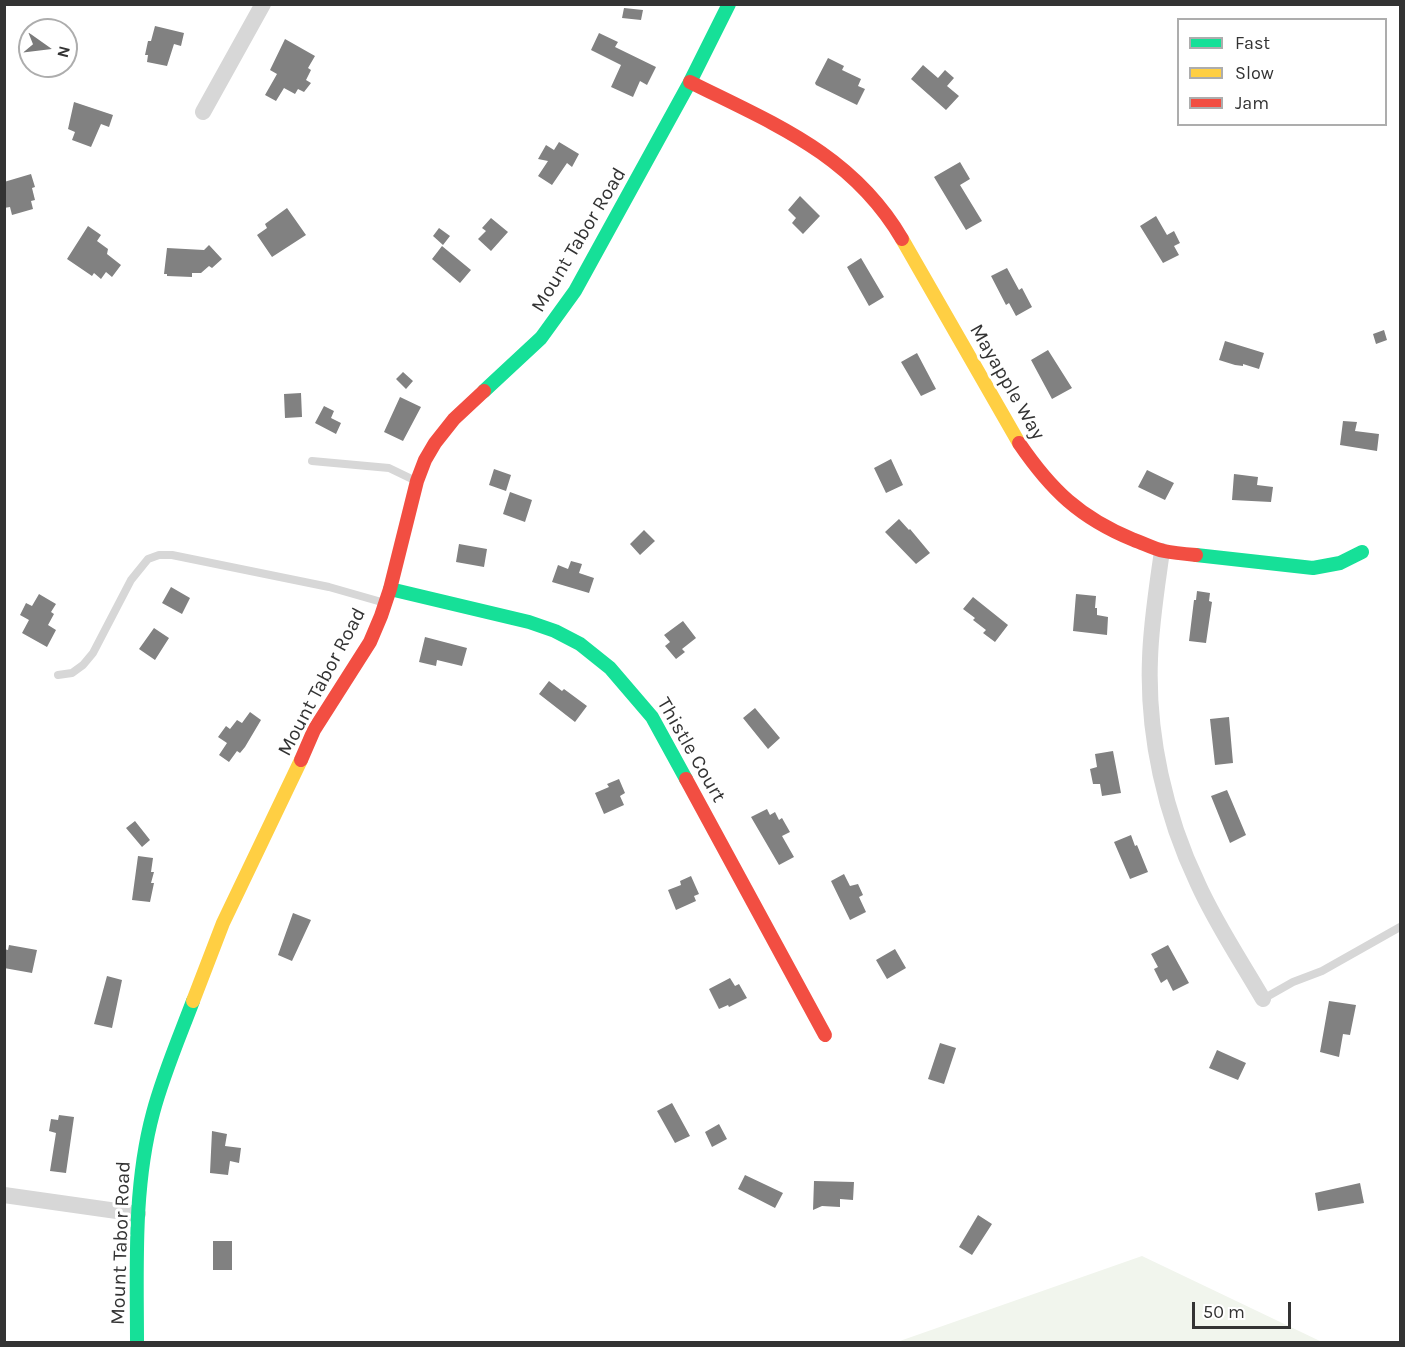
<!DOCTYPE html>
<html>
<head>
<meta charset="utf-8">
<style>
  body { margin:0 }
  #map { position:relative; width:1405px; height:1347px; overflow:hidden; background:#fff; font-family:Karla,sans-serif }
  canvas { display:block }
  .frame { position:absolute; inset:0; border:6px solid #333; pointer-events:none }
  .legend { position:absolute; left:1177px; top:18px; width:210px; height:108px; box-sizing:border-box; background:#fff; border:2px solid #adadad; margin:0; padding:8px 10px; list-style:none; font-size:18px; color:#333 }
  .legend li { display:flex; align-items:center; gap:12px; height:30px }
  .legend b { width:30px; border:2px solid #adadad }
  .north { position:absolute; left:18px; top:18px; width:60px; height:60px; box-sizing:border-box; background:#fff; border:2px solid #adadad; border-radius:50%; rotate:104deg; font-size:16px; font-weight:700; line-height:24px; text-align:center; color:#333 }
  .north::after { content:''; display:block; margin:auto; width:21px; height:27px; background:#7a7a7a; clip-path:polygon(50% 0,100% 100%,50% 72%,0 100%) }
  .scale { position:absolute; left:1192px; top:1302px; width:99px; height:27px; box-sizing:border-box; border:3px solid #333; border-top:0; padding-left:8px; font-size:18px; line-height:21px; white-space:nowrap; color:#333; -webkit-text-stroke:4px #fff; paint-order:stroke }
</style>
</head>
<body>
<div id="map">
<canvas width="1405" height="1347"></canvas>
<div class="frame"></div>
<ul class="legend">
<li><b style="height:8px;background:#16e098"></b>Fast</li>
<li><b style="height:8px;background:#ffcf43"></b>Slow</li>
<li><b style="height:8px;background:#f24e42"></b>Jam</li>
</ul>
<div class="north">N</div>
<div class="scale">50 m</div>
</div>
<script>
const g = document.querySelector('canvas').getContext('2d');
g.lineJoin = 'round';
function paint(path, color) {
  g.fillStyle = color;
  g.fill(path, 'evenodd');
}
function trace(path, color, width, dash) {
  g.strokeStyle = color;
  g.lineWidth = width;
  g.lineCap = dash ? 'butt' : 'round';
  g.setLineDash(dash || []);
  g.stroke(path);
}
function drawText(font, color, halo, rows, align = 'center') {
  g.font = font + ' Karla,sans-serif';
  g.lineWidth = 6;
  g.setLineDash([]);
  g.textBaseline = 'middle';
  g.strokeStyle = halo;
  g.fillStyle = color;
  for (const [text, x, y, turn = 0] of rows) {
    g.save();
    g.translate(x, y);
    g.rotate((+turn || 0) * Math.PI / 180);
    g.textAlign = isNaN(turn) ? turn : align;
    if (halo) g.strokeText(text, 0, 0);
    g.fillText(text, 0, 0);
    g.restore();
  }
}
paint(new Path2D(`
  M1142,1256L1322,1342H897Z`), '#f1f5ed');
paint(new Path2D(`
  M624,8L643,10L641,20L622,18Z
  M155,26L184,33L181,46L174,44L167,66L147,62L148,55H145L148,41H151Z
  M599,33L618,42L615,47L656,67L647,85L640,81L633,97L611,87L621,65L591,50Z
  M285,39L315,56L308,68L311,70L306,80L311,83L304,92L298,89L295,94L284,88L276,101L265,95L277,74L270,70Z
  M828,58L844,66L842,70L861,79L858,86L865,89L857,105L816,85L815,83Z
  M923,65L938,78L945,70L954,78L947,86L959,96L946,110L911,79Z
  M74,102L113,115L109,127L101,124L91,147L72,140L75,132L68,129Z
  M559,142L579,154L572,167L567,163L552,185L538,176L548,161L538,159L546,145L554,150Z
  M960,162L970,179L960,185L982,221L966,230L934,177Z
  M31,174L35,187L32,188L35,200L31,201L33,209L12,215L10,207L4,208V182Z
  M800,196L820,216L803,234L792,223L796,218L788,210Z
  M287,208L306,235L272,257L257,235L267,228L265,224Z
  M1156,216L1167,235L1174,231L1180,243L1174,246L1179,255L1163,263L1140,226Z
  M491,218L508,232L491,251L478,239L486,231L482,228Z
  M88,226L101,235L97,241L108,249L107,254L121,265L112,277L106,272L101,279L94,273L92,276L67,259Z
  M439,228L450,236L443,245L433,236Z
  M209,245L222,259L212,268L209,266L201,273H192V277L167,276V274H164L167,248L204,250Z
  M442,246L471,270L460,283L432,259Z
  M861,258L884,297L869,306L847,267Z
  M1007,268L1019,290L1022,288L1032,307L1016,316L1009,303L1006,305L991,276Z
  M1384,330L1387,340L1376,344L1373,334Z
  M1225,341L1264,353L1259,369L1243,364V366L1235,365L1219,360Z
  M1048,350L1072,388L1052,399L1031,360Z
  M917,353L936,389L921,396L901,362Z
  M403,372L413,381L406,389L396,379Z
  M301,393L302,417L285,418L284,394Z
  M400,397L421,407L403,441L384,432Z
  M324,406L334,411L331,418L341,423L336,434L315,423Z
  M1343,421L1357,422L1355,431L1379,434L1377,451L1340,445Z
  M891,459L903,485L886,493L874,468Z
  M494,469L511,475L506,491L489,485Z
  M1147,470L1174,483L1165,500L1138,487Z
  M1234,474L1258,477L1257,485L1273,487L1271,502L1232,500Z
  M510,492L532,500L525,522L503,514Z
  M899,519L909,530L910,529L930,553L916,564L885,532Z
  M644,530L655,541L640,555L630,544Z
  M459,544L487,549L484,567L456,562Z
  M571,561L582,564L579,573L594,578L589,593L552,582L558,565L568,569Z
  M171,587L190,598L182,614L162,603Z
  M1197,591L1210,593L1209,601L1212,602L1206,643L1189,641L1194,600H1196Z
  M39,594L56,604L51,612L54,614L48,625L56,630L47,647L22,633L29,620L20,615L26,603L32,606Z
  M1076,594L1096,596L1095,608H1097V615L1108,617L1107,635L1073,631Z
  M973,597L1008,625L995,642L983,633L986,630L973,620L975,618L963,609Z
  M683,621L696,638L682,649L685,652L676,659L665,646L670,642L664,635Z
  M154,628L169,638L155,660L139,649Z
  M425,637L467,648L462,666L437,660L436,666L419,662Z
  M549,681L562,691L564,689L587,706L575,722L539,694Z
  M755,708L780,738L768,749L743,718Z
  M250,712L261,720L245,747L240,753L237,751L229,762L219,755L227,743L218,737L226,726L230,729L237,720L242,723Z
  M1229,717L1233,763L1215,765L1210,719Z
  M1113,751L1121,793L1102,796L1100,784H1093L1090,769L1097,767L1095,754Z
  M619,779L625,793L620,796L624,805L604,814L595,793L609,787L607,784Z
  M1227,790L1246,835L1230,843L1211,796Z
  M767,809L770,815L775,812L779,820L782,818L790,832L782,836L794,857L779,865L751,817Z
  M135,821L150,840L142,847L126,828Z
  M1131,835L1135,846L1137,845L1148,872L1130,879L1114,842Z
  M138,856L153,858L151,872H154L151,883H154L150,902L132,900Z
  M844,874L850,886L858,884L863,895L859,897L866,912L850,920L831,881Z
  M691,876L699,894L694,896L696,901L676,910L668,890L681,885L680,881Z
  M293,913L311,920L292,961L278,955Z
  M9,945L37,950L32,973L4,968V949L8,950Z
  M1168,945L1189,983L1173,991L1167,979L1161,983L1154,969L1158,967L1151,954Z
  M895,949L906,968L887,979L876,960Z
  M107,976L122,980L112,1028L94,1024Z
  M730,978L735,986L739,984L747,998L729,1007L728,1005L719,1009L709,989Z
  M1329,1001L1356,1005L1350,1035L1343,1034L1339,1057L1320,1052Z
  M940,1043L956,1048L944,1084L928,1079Z
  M1217,1050L1246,1063L1238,1080L1209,1068Z
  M672,1103L690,1136L675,1143L657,1111Z
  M59,1115L74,1117L66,1173L50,1171L56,1133L49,1131L51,1119L58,1120Z
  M719,1124L727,1139L712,1147L705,1132Z
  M212,1131L227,1134L225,1146L241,1148L239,1163L230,1161L228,1175L210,1173Z
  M745,1175L783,1193L775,1208L738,1189Z
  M814,1181L854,1182L853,1200L840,1199V1207L822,1206L813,1210Z
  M1360,1183L1364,1203L1318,1211L1315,1193Z
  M978,1215L992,1224L972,1255L959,1247Z
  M213,1241H232V1270H213Z`), '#818181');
trace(new Path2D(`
  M312,461L389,468L416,481
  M58,675L72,673L83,665L93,653L131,580L148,559L159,555H172L329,587L385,603
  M1263,999L1293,982L1322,971L1400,927`), '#d7d7d7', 8);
trace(new Path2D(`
  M203,112L263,4
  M1162,551C1157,587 1151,623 1150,659C1147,735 1165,815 1198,884C1216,924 1241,961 1263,999
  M4,1195L138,1214`), '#d7d7d7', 16);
trace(new Path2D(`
  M484,391L541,338L575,291L690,82L729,4
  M1196,555L1313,568L1340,563L1362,552
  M390,589L529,622L555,631L580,644L610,668L652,717L686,779
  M137,1342C137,1267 133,1187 153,1113C163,1075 179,1038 193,1001`), '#16e098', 14);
trace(new Path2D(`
  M902,239L1019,443
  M193,1001L223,923L301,760`), '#ffcf43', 14);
trace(new Path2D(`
  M690,82C774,124 852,154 902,239
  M1019,443C1051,490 1080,518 1134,540C1143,543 1154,549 1164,551C1174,553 1185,554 1196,555
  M301,760L314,730L370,642L381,616L390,589L417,481L425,460L435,443L454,419L484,391
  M686,779L825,1035`), '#f24e42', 14);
drawText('20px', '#333', '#fff', [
  ["Mount Tabor Road",579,240,-59],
  ["Mayapple Way",1007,382,60],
  ["Mount Tabor Road",322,682,-62],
  ["Thistle Court",691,750,60],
  ["Mount Tabor Road",121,1243,-88]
]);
</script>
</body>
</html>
